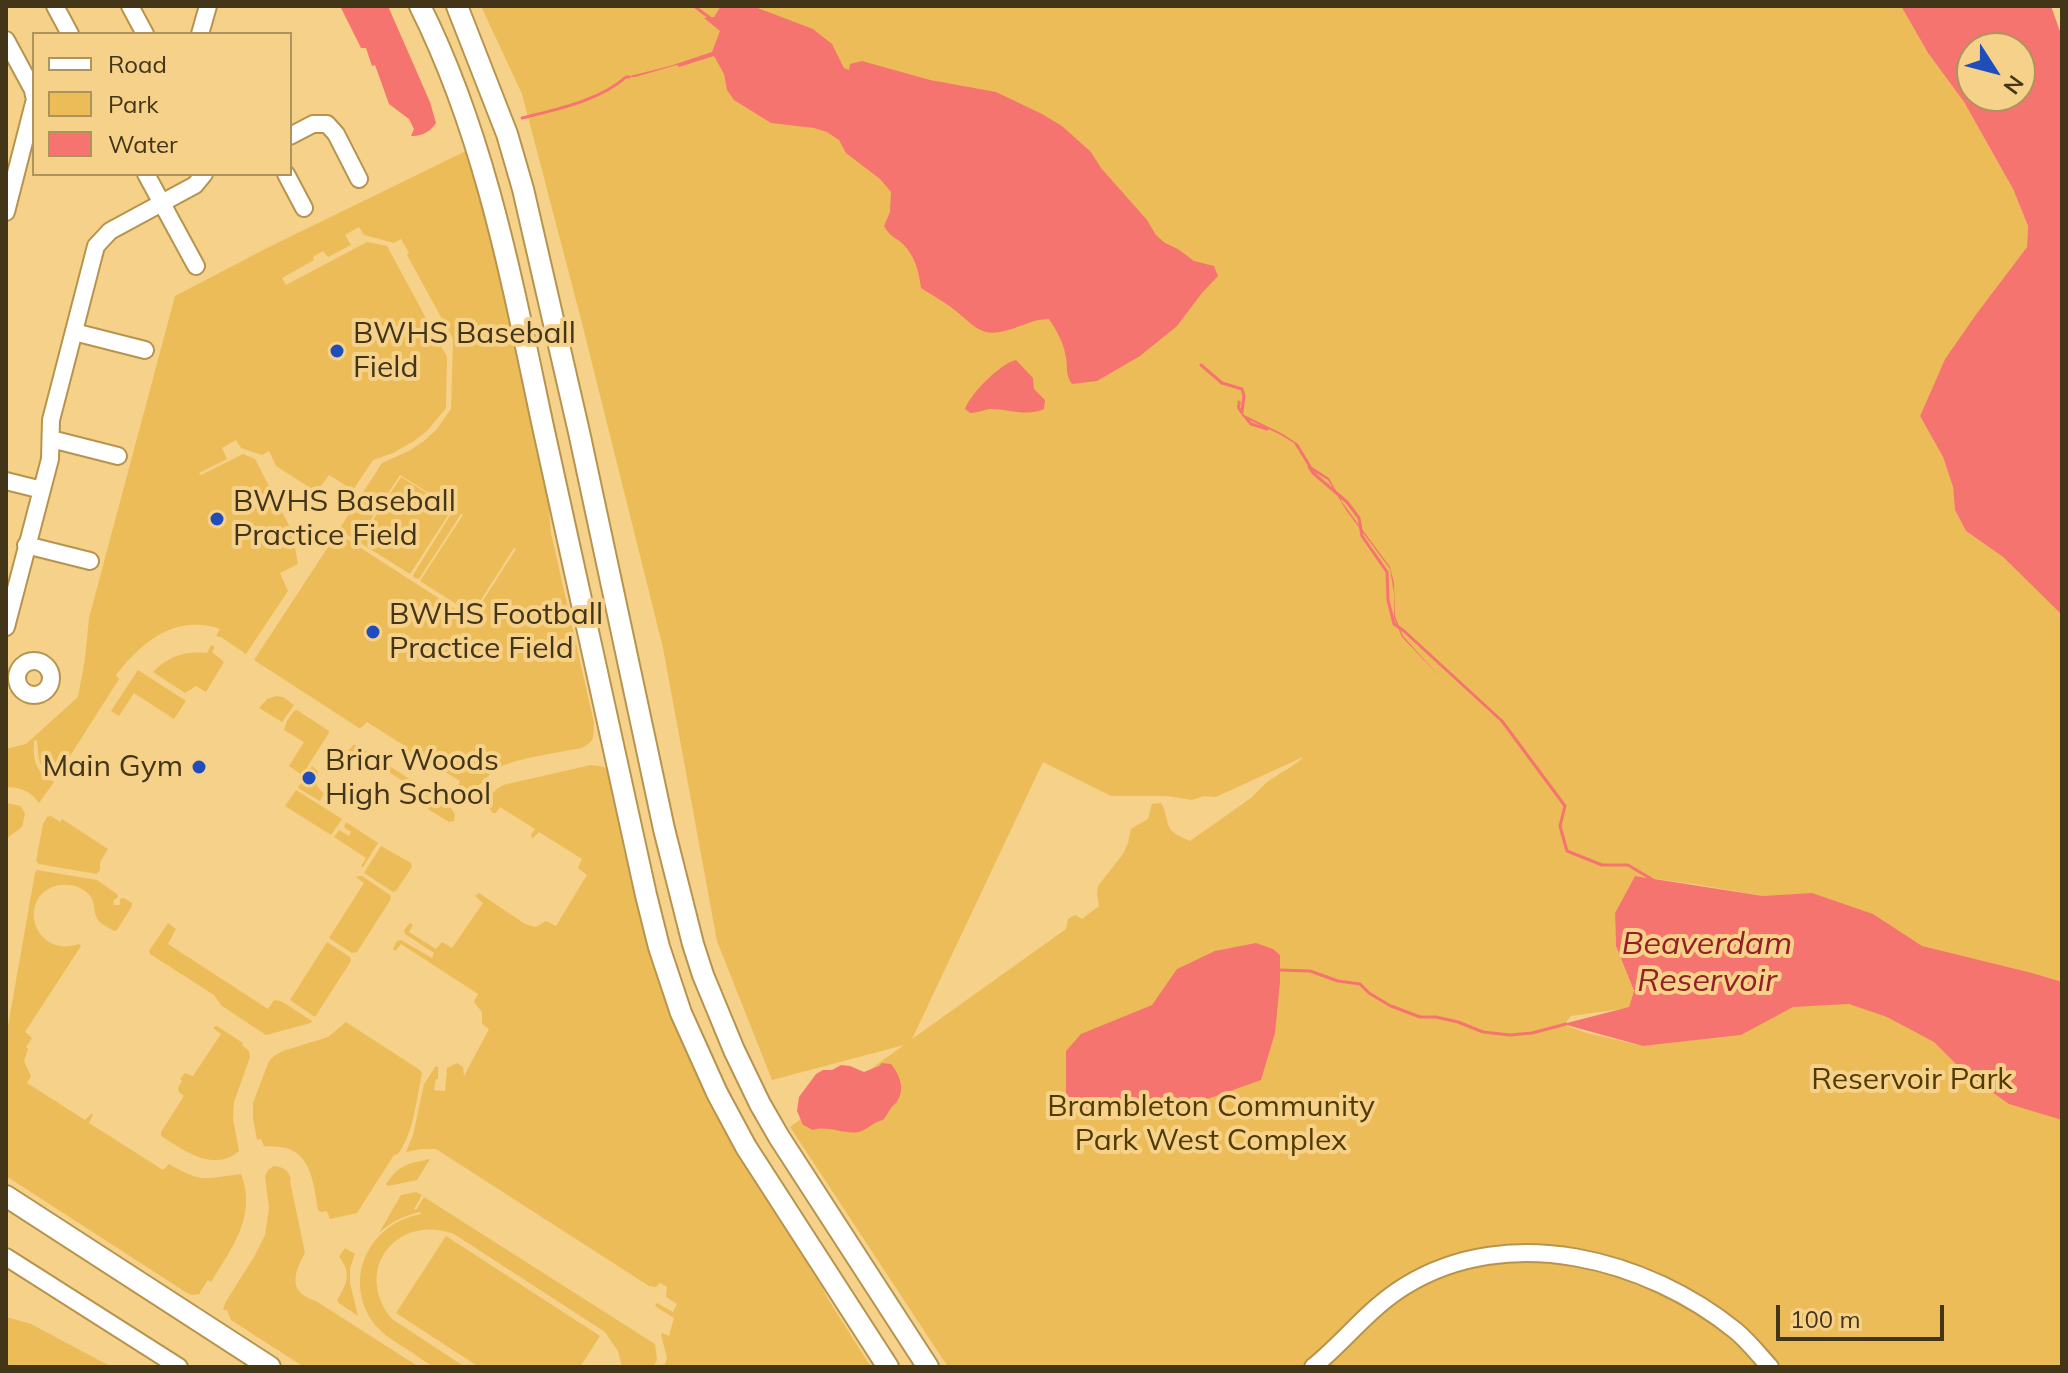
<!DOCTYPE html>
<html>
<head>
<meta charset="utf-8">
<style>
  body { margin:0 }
  #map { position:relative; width:2068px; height:1373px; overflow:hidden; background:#f6d18a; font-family:Mulish,sans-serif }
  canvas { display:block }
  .frame { position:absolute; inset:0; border:8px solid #433517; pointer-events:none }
  .legend { position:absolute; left:32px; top:32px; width:260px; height:144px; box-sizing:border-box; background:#f6d18a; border:2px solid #ae935c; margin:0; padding:10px 14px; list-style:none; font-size:24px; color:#433517 }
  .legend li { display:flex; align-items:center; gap:16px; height:40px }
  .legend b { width:40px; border:2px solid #ae935c }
  .north { position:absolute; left:1956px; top:32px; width:80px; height:80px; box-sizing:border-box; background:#f6d18a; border:2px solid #ae935c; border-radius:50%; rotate:126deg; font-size:22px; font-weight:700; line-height:32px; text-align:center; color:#433517 }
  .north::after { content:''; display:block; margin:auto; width:28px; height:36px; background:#1f4dbb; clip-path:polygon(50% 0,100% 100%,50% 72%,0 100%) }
  .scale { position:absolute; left:1776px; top:1305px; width:168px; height:36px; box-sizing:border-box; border:4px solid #433517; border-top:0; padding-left:10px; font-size:24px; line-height:28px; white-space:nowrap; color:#433517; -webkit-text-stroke:6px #f6d18a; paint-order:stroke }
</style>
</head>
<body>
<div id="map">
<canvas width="2068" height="1373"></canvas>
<div class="frame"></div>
<ul class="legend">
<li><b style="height:10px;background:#fff"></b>Road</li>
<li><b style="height:22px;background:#ecbc58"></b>Park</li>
<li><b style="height:22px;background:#f67470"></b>Water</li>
</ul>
<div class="north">N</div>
<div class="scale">100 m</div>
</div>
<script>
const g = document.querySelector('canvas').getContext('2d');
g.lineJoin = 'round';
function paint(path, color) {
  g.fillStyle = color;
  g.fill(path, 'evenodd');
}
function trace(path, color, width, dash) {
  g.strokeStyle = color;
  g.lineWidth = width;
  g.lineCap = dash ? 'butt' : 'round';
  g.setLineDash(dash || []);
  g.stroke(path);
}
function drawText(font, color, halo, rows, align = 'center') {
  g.font = font + ' Mulish,sans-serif';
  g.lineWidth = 8;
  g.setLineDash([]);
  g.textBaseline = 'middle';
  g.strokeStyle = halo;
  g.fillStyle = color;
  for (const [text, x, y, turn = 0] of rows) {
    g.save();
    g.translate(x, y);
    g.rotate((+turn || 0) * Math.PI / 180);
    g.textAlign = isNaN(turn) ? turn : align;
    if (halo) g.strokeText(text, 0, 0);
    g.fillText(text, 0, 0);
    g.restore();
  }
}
paint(new Path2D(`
  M481,6H1901L1928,53L1964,102L2013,189L2028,226L2027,247L1977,313L1945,359L1920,416L1943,457L1953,487L1955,510L1966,531L2003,557L2061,614L2062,618V1367H948L790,1127L904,1045L772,1080L717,941L663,648L582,323L522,94ZM1303,757L1298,762L1267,782L1251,798L1190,841C1184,838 1175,835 1171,830C1165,822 1167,811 1161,803L1152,804L1148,819L1131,829L1128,843L1123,854L1098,886L1097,894L1099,906L1082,919L1075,915L1068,919L1066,929L912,1039L1043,762L1111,796H1167L1192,800L1204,796L1216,797ZM1635,876L1693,884L1763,896L1741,1035L1643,1046L1587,1033L1564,1025L1571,1016L1629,1008L1634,991L1616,946L1615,913Z
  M468,150L481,186L546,475L551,533L594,723C592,735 598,739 582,748C561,752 518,758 500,767C487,774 479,790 465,794L456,790L460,781L421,757L415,763L403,756L402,752L405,746L367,722L362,727L359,728L254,660L336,535L339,534L471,619L516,549L514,548L472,614L420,581L463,515L461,514L419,579L414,578L413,575L454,509L400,475L358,539L355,540L340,530V528L382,463L409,451L424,441L436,430L451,409L453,339L407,255L409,253L401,239L394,243L364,235L359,227L345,235L351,245L328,257L323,251L313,257L314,260L282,278L286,285L367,242L387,246L447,357L446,408L427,431L414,441L393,453L373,460L353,490L329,475L318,490L315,491L276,466L269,451L262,455L241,448L236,440L222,448L227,459L199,473L201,475L243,454L255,459L292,531L298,564L280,573L288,591L246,654L221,637L216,636L220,629C175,614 142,642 116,675L119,679L56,778C37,767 39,761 37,740L34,741C33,761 35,771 54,782L39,803C31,792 22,787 6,787V749L26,744L78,697L85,659L89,618L175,296L269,247Z
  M401,477L452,509L410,574L359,542Z
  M211,645L215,647L212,652L224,662L206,692L196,686L185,693L153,672C169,656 184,651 207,653Z
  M138,670L186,701L174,719L134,693L119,716L111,711Z
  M276,696L283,697L294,705L282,722L259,708L267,699Z
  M297,710L329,731V733L302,775L289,766L304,742L284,730L287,721L294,711Z
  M353,745H357L448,804L455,814L454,821L449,822L428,809L432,800L355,750L347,756L346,753Z
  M591,765L604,767L609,771L653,954L828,1299L871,1367H664L667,1358L661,1335L662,1333L669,1336L674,1318L655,1306L657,1303L673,1312L677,1304L666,1297L667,1287L660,1283L656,1287L649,1286L436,1149H421L406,1152L413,1135L424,1084L436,1066L438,1067V1079H436L434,1090L445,1091L447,1068L457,1063L463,1067L464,1076L489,1029L482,1024V1012L474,1002L478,994L401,944L395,951L393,949L397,941L401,940L432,958L434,953L405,934L404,930L410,923L413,925L409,932L436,949L442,942L452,948L483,903L475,896L479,893L525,924L536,927L546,921L556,926L587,875L578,868L582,859L539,832L532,839L531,835L535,829L500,807L496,813H493C484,802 492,791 503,785Z
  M312,766L318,771L317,786L324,794L320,801L298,788Z
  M296,790L342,819L331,835L285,806Z
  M6,803L21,806L25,814L22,827L6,839Z
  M51,816L60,822L62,819L108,849L100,862V870L97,874L39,864L36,861L43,824L47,817Z
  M346,822L378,843L363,867L361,866L366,858L334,837L339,830L349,836L351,832L344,827Z
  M381,846L411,863L412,867L396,891L393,892L364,873Z
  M37,870L97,880L117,894L118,897L113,901L114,905H120V899L124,898L132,903V906L117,930L114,931C109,928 101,924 98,920C91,908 99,898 80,888C73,884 63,884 55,886C16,899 35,959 79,944L81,946L25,1032L32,1038L26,1047L28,1049L24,1061L31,1076L27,1083L85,1120L92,1113L93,1115L89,1123L163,1170L169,1164C203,1184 205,1178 241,1174C257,1216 232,1248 211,1282L208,1280L200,1292V1294L192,1295L187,1293L6,1176V1037L35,873Z
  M358,876H362L390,895L391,899L357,952L352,953L329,938L364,883L356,877Z
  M168,923L176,929L168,944L268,1009L274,1000L281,1001L312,1021L311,1023L266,1035L222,1006L214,995L150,954L149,951Z
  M327,942L350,957L351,961L315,1017L290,1000Z
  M346,1022L420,1070L422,1074C416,1100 414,1133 398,1154L394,1155L357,1213L330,1219L327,1211L321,1212L318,1210C314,1189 313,1158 289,1149C281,1146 272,1147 264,1146L261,1139L257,1140L253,1118V1103L269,1061L274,1056L283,1051L328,1037Z
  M217,1026L243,1043L242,1045L249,1051L250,1057L234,1102L233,1119L239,1151C213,1173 184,1150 161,1136V1132L184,1096L179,1092L178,1088L182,1081L180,1079L185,1073L193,1076L221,1034L214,1029V1027Z
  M430,1159L417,1180L388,1186L386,1184C400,1164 407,1164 430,1159Z
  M274,1166C283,1167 289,1170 291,1180L290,1181L305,1253C294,1273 287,1292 316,1301L419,1367H304L231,1320L227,1310H223L225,1303L254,1257L265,1235L269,1208L265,1176L268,1170Z
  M416,1192L422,1195L414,1209L416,1210L424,1197L655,1344L657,1360L653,1367H622L618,1351L605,1332L454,1234C396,1213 352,1271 392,1319L465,1367C456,1367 442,1369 434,1366C427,1364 419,1357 413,1353C397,1343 380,1334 370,1318C344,1273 372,1223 421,1214L420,1212C403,1216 391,1222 379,1233L401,1195Z
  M446,1236L600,1336L580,1367H479L396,1313Z
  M345,1248L355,1254L350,1268V1283L358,1316L339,1303L337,1300C347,1285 352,1272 339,1257Z
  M6,1317L31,1324L108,1365L106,1367H14L6,1364Z`), '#ecbc58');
paint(new Path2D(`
  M340,6H388L430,102L436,123C431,131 421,137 411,136L414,129L409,119L389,104L375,65L372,66L366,48H361Z
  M721,6L755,7L813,29L832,44L844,68L849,70L850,64L862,61L930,80L996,92L1042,114L1062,126L1091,152L1101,168L1147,220L1156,235L1165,243L1178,249L1194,261L1214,266L1218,276L1202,293L1177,326L1140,356L1097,381L1072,384C1065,374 1068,369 1066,358C1064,343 1057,331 1049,319C1031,319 1018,329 1000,332C980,336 971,323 957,312C947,303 933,296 921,288C919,272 915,256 903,244C893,235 892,239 884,226L890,212L891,192L880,179L846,153L839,140L827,132L814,128L771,123L734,100L727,90L724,74L714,56L679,67L677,65L635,77H626L670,66L712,52L720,31L704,18L714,17Z
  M1901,6H2051L2062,37V618L2061,614L2003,557L1966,531L1955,510L1953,487L1943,457L1920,416L1945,359L1977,313L2027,247L2028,226L2013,189L1964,102L1928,53ZM2020,48V96H1972V48Z
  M1016,360L1033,378L1034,389L1045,400L1044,409C1027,417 1008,409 990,409C983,410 977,413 970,413L965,409C970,394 1001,363 1016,360Z
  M1238,400L1241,402L1240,407L1244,415L1283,434L1298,444L1312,467L1329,478L1342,502L1390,567L1394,583L1395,616L1403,636L1440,677L1402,637L1394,618V593L1390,569L1346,510L1328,480L1314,472L1308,466L1294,443L1279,434L1243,417L1237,408Z
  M1635,876L1763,896L1812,893L1873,914L1922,946L2032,973L2062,982V1120L2009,1104L1966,1074L1934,1042L1887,1017L1849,1004L1793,1007L1741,1035L1643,1046L1563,1024L1629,1007L1634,991L1616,946L1615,913Z
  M1256,943L1273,949L1280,955V982L1275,1033L1261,1080C1204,1100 1140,1127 1079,1116L1066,1095V1051L1081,1034L1152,1005L1177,969L1215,951Z
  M882,1063L891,1064C900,1075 906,1090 896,1103C894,1105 892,1106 891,1108C888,1112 886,1117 883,1120C873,1122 867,1130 859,1132C844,1135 828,1125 813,1130L803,1125L797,1111L799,1097L816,1074L823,1070H832L841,1065L850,1066L864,1072L879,1066Z`), '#f67470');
trace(new Path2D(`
  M694,6L710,18
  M522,118C557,109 599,101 626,77H629
  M1201,365L1222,383L1242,389L1244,396L1242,412
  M1246,418L1251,424L1267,429
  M1309,467L1313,473L1347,502L1359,518L1362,536L1387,572L1388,600L1394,624L1404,631L1502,721L1565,806L1560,826L1567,851L1602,865H1628L1653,880
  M1279,970L1310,971L1338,981L1360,984L1369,993L1389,1005
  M1391,1006L1420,1017H1436L1458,1022L1483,1032L1510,1035L1532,1033L1566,1024`), '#f67470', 3);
const minor = new Path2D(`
  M55,6L70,34
  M130,6L145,34
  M200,34L208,6
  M6,40L33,90L34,96
  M290,136L313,124H327L336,134L359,179
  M146,174L196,266
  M286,174L304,208
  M6,212L34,103
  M74,332L145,350
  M51,439L118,456
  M6,481L42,490
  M26,545L90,561
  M6,627L50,459L51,420L96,246L110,231L195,185L204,174
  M17 678a17 17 0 1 1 34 0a17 17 0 1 1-34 0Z
  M6,1257L179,1367
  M1313,1367C1345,1341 1369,1308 1405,1286C1509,1222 1647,1259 1736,1331C1749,1342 1759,1355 1770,1367`);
const major = new Path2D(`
  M420,6C485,136 512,281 542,422C577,580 611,737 646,895L659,947L681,1013L717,1093L746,1147L888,1367
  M457,6L507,134L523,189L579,432L664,829L693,944L703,975L734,1050L760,1104L779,1137L928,1367
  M6,1196L270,1367`);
trace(minor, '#b7944e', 20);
trace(major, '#b7944e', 24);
trace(minor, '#fff', 16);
trace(major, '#fff', 20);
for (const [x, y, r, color] of [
  [337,351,8,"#1f4dbb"],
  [217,519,8,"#1f4dbb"],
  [373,632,8,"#1f4dbb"],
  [199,767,8,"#1f4dbb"],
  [309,778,8,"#1f4dbb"]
]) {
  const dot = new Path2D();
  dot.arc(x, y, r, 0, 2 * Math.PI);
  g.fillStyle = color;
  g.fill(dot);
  trace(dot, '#f6d18a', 3);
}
drawText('30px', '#433517', '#f6d18a', [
  ["BWHS Baseball",353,334],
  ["Field",353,368],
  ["BWHS Baseball",233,502],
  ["Practice Field",233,536],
  ["BWHS Football",389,615],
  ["Practice Field",389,649],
  ["Briar Woods",325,761],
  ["High School",325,795],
  ["Main Gym",183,767,"right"]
], 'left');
drawText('30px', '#523b00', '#f6d18a', [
  ["Reservoir Park",1912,1080],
  ["Brambleton Community",1211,1107],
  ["Park West Complex",1211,1141]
]);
drawText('italic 32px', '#951f26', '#f6d18a', [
  ["Beaverdam",1707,944],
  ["Reservoir",1707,981]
]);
</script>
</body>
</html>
